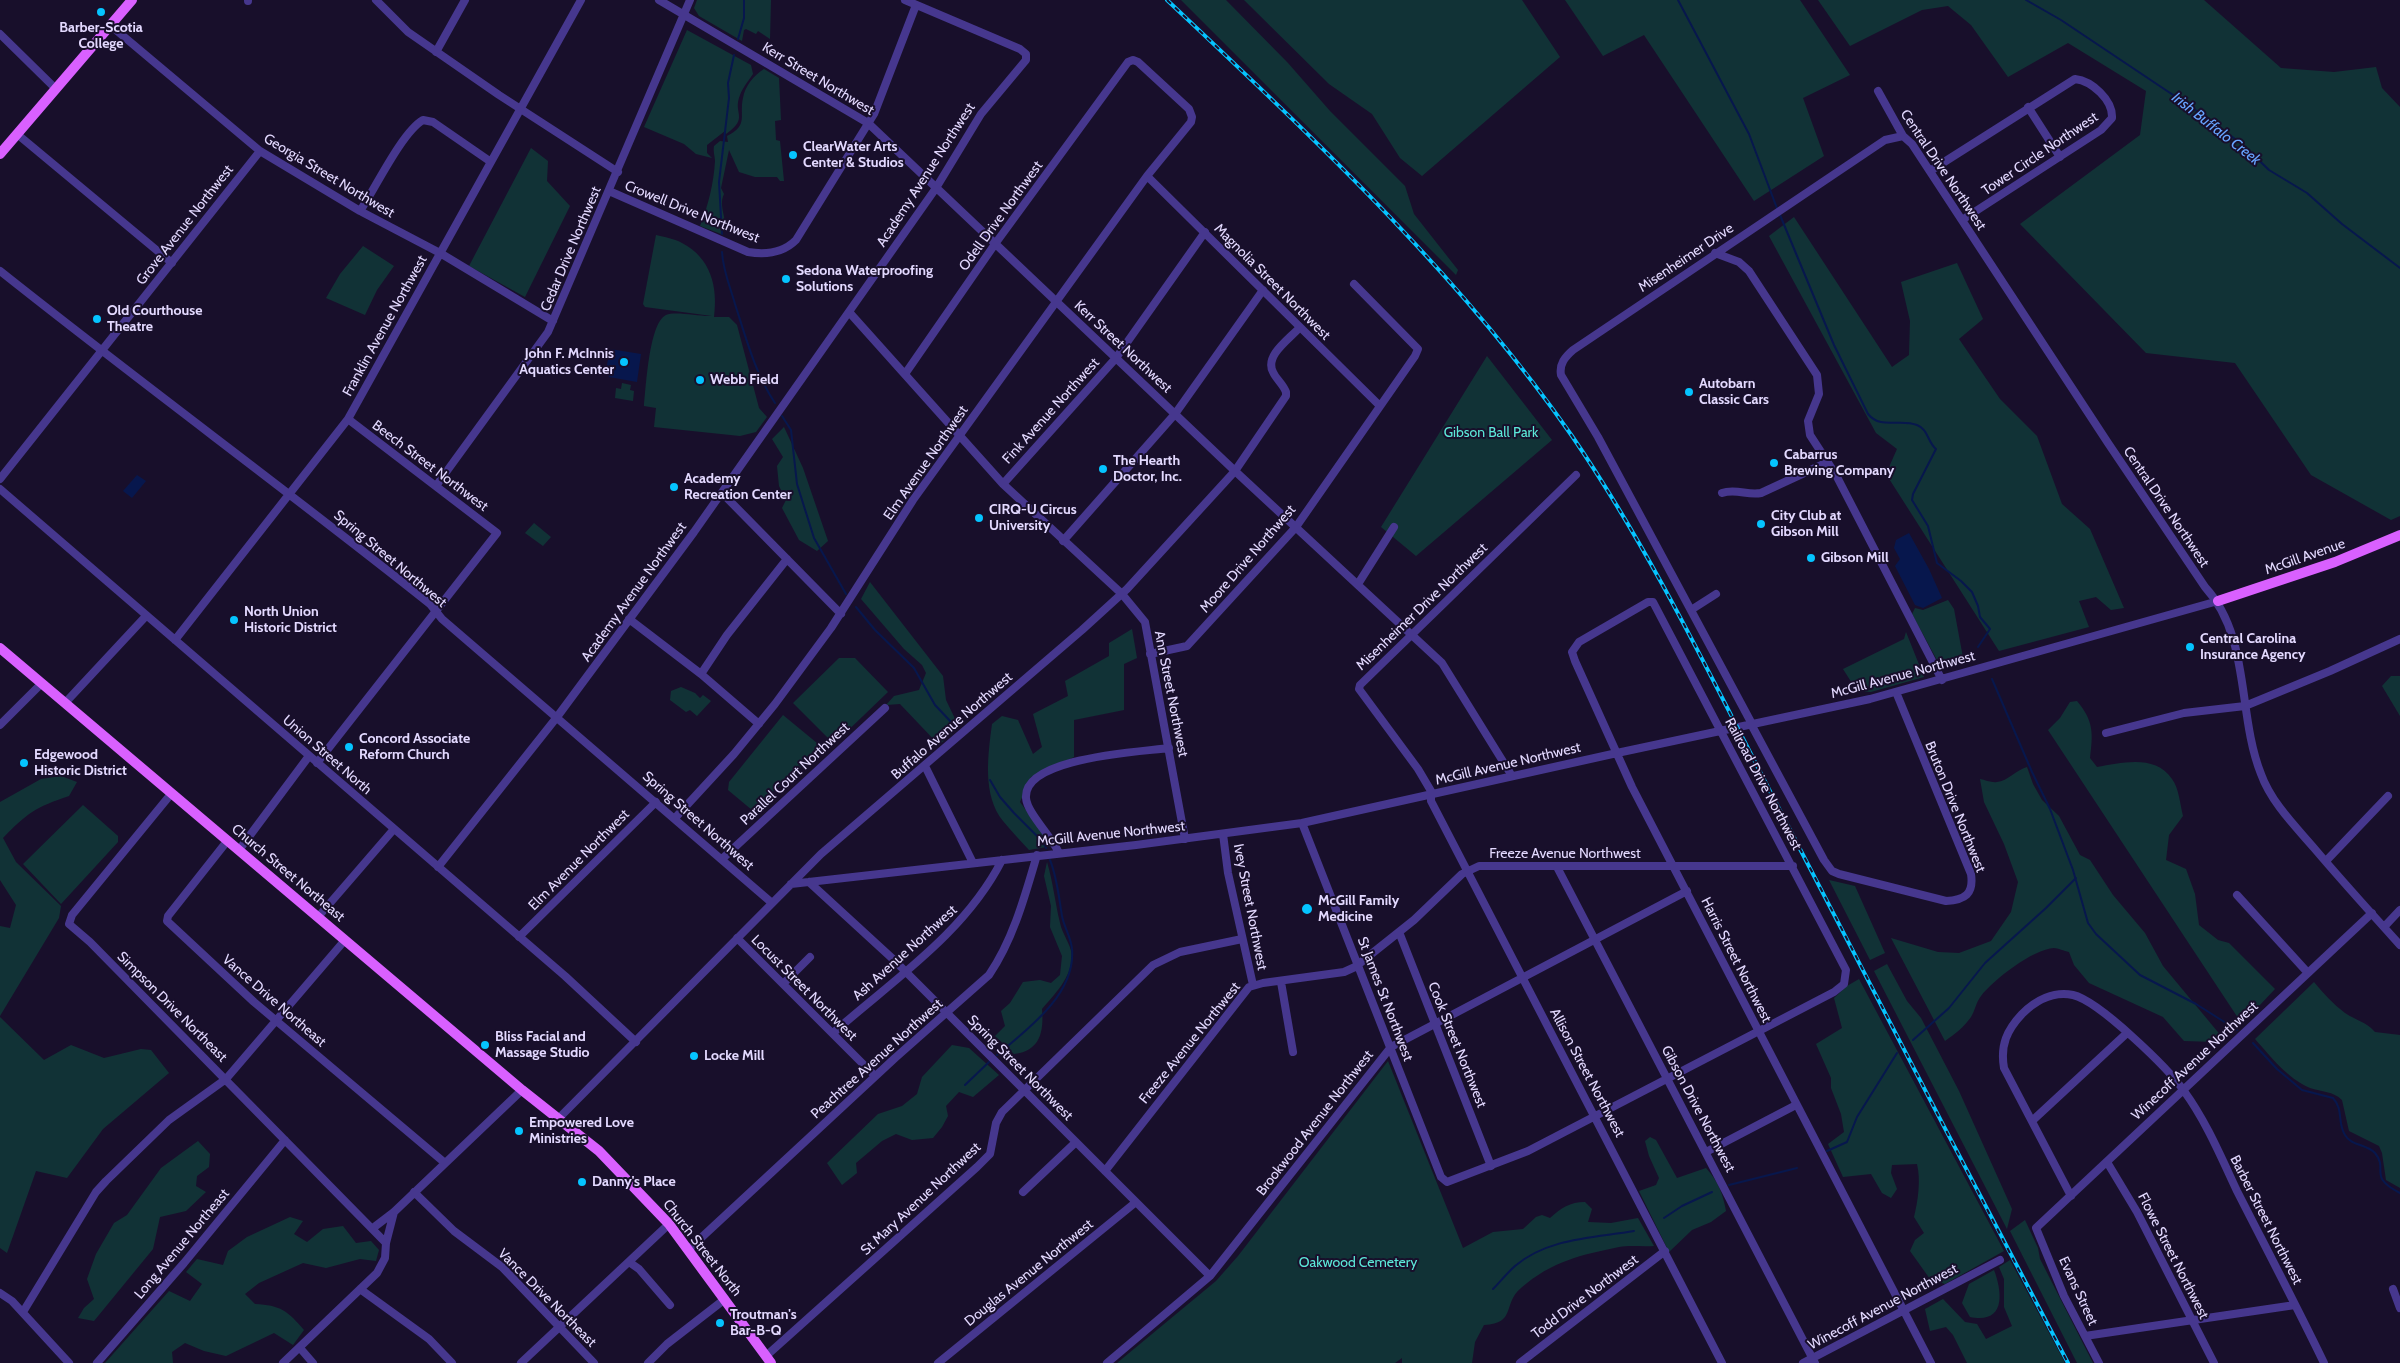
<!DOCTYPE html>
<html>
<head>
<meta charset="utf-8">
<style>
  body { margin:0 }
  canvas { display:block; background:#180f2b }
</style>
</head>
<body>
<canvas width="2400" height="1363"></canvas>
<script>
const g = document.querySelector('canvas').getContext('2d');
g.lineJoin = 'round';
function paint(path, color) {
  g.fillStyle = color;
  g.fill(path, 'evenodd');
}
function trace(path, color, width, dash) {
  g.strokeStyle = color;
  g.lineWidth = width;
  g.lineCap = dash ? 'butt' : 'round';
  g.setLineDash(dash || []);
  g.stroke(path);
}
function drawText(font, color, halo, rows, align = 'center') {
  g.font = font + ' Cabin,sans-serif';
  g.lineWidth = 4;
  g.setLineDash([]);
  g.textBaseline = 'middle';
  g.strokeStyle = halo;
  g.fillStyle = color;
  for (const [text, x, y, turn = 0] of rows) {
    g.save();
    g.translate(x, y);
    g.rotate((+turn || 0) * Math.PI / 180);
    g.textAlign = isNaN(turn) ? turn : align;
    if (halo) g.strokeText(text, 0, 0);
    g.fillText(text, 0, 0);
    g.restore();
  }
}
paint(new Path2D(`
  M697,0H771L770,39L758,31L756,34L746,29L744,30L742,41L699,16L694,8Z
  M1181,0H1226L1288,63L1330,111L1405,186L1414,214L1458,270L1456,275Z
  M1244,0H1522L1560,57L1422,176L1400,158L1372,114L1329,84Z
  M1565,0H1800L1850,75L1803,98L1824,156L1754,201L1644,35L1603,56Z
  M1818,0H2204L2281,68L2334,72L2376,67L2382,88L2400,107V516L2391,520L2311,475L2235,363L2146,353L2020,224L2140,135L2146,91L2068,43L2008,77L1971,25L1948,6L1922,10L1850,46Z
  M687,30L751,65L753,74C749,80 743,87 740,95C732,114 750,117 726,134L725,131L707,145V153L712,158L696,154L684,144L644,127Z
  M764,69L779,78L781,120L775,121L776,140L780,141L784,181H780L777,177H755L739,172L729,150L721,188L724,194C717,208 731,222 721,234L700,226C708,207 714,182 715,161C715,156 713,152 714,146L720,141L728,142L727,136C749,125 739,116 743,98C745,86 754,75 764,69Z
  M531,148L548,161L547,181L570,206L525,297L469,266Z
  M1794,217L1892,367L1909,355L1910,321L1901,282L1957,263L1983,319L1959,339L2000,399L2037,436L2062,504L2090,529L2124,608L2111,610L2096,597L2079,601L2089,627L1999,651L1886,474L1897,449L1876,433L1769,236Z
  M656,235C664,237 675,239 682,243C711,258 718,287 714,317H729L737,325L759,408L767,417L756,432L740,436L654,427L656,408L644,406C646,388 649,323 666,315C676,311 700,317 712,316L645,307L643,304Z
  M363,246L394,266L377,290L365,315L326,298L340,274Z
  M1487,356L1552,440L1416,556L1381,527Z
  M622,383L631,385L630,390L634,391L633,401L615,398L616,388L621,389Z
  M784,427L803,468L828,541L817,551L799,540L782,508L786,500L779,486L777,466L783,457L772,439Z
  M534,523L551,537L543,546L525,533Z
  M870,582L943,676L946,700L959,727L939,745L900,704L886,705L894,696L919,690L926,673L922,665L904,649L861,599Z
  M1948,600L1954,609L1964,663L1947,669L1937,660L1912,614L1915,608L1923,610Z
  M1132,629L1137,658L1124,664V710L1074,720V757L1031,777L1020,802L1052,846L1029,850C1020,840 1011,831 1003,821C982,795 988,755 992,724L1002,716L1018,720L1033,754L1042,747L1033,714L1068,696L1065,681L1109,656V643Z
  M1906,632L1924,677L1871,692L1857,691L1843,669L1904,639Z
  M839,658H855L888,692L838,740L829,739L793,703Z
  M2391,676H2400V716L2382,686Z
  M681,687L695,693L700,698L703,695L711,701L697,716L690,710L686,712L670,700L671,691Z
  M2077,701C2094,721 2093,734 2090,758L2097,767C2122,763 2155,754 2172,779C2179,788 2180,805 2183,816L2169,835L2166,860L2186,869L2195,894L2199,925L2218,940L2229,943L2275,989L2242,1024L2048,730L2060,718L2070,702Z
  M783,715L823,748L752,810L728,790L729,782Z
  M2027,767L2033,784L2042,800L2059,816L2080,855L2090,860L2113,895L2145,933L2163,966L2222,1037L2215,1042L2184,1041L2163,1017L2089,983L2074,965L2069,952C2064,951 2058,948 2054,948C2033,949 1993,980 1981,996C1976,1002 1975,1011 1971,1017C1964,1027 1955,1034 1945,1041L1891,938L1938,952L1959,953L1991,941L2011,912L2018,882L2004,844L1984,802L1980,779C1985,780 1992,783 1997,782C2008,781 2016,770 2027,767Z
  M61,776L77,782L69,796C36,807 27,813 3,838L16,862L61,906L59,918L0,1016V926L10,928L16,905L0,880V802L41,779Z
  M83,805L118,836V842L61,904L23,864Z
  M1047,862C1053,882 1055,902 1060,923C1062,934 1071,944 1072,956C1072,977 1054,995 1042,1009C1044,1032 1040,1051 1014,1054L995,1036L1005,1026L1001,1011L1010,1003L1023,982L1040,980L1051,983L1060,975L1062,956L1050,927L1051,906L1044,876Z
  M1829,880L1855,886L1885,953L1870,960Z
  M1887,964L1907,1001L1921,1018L1959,1091L2012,1209L2007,1229L1874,971Z
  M1859,979L2004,1251L1945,1284L1930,1279L1910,1251L1915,1240L1924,1233L1914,1217C1918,1201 1921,1180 1917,1164L1892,1165L1891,1173L1897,1189L1891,1198L1882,1193L1871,1174L1843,1177L1828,1144L1844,1132L1841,1114L1831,1088V1078L1816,1044L1842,1028L1834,998L1847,986Z
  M2314,982C2323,993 2333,1004 2345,1013C2357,1021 2365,1021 2375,1032L2400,1035V1188L2386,1180L2382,1153L2379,1146L2349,1131L2342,1100C2333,1091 2322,1092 2310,1088C2287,1078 2271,1057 2255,1039Z
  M0,1017L44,1060L71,1045L104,1058L141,1049L151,1050L169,1073L103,1129L67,1178L36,1171L7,1253L0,1248Z
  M952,1045L969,1048L999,1075L973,1097L959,1092L946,1106L948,1116L942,1127L933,1138L912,1140L896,1134L882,1141L856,1163L857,1173L842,1185L827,1163L878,1114L902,1106L917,1094L922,1077Z
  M1388,1061L1463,1248L1493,1232L1523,1229L1536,1217L1542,1215L1550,1218C1561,1208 1570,1202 1585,1202L1592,1209L1588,1222L1611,1223L1638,1218L1654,1246C1642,1247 1630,1245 1619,1247C1581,1255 1552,1261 1521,1288C1502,1304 1517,1323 1484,1325L1475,1342L1472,1363H1402V1358L1395,1363H1117L1216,1281L1238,1256Z
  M1650,1137L1656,1140L1677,1178L1706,1168C1718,1181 1723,1194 1726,1211L1711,1222L1692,1230L1669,1252L1639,1191L1656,1185L1659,1178L1649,1156L1645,1141Z
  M198,1141L210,1154L209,1167L197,1176L196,1186L206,1192L186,1211L160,1217L153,1249L94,1321L78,1318L84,1308L94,1299L87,1279L96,1254L114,1223L127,1215L161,1168Z
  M290,1217L303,1221L294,1234L307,1242L323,1229L343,1226L356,1243L371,1241L379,1250L376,1261L360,1259L326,1268L303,1263L259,1283L245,1294L255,1304C280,1305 288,1311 304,1330L293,1345L274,1333L226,1356L204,1351L185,1343L172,1352L173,1363H105L169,1291L190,1301L202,1284L186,1272L197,1259L223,1265L228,1251L247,1237Z
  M2025,1220L2038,1248L2040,1259L2093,1363H2077L2010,1231Z
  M2010,1260L2064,1361V1363H1967L1953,1335L1946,1327L1930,1331L1925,1309L1943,1299L1965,1322L1977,1324L1986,1339L2012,1326L2004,1307V1279L1999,1267Z
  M1994,1270C2003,1294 2005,1324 1970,1317L1962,1303L1969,1284Z`), '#113236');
paint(new Path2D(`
  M610,349L641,354L637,382L609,377L606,370Z
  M137,475L146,481L132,498L123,491Z
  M1909,533L1929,569L1942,598L1923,608L1915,605L1895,566L1900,559L1894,548L1896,540Z`), '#07174d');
trace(new Path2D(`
  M1678,0L1749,134L1778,211
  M2026,0L2061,20L2206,117L2243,145L2269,170L2307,193L2342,224L2400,268
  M738,39L744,18V0
  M1780,215L1834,345L1868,414C1881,430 1900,418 1917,425C1928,429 1928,443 1936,449L1913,494L1912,500L1928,526L1937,563L1961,581L1972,592L1978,606L1980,617L1990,629L1978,647
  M722,234L719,182L729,98L728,83L734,55
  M722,252C723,271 730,286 735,304C746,338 755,373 775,403
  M782,416L791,430L797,484L814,538L846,594
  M856,607L875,630L914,668L935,705L953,724
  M1992,679L2032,772L2050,809L2073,870L2088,923L2096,934L2140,975L2196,1004L2237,1030
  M990,780L1000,797L1014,813L1043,842L1046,848
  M1913,1040L1949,1008L1985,963L2046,908L2076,878
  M2253,1043L2277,1069L2302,1090L2333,1098C2344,1110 2337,1123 2345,1135C2351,1146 2367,1144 2375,1153C2389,1170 2367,1176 2400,1193
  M997,1055C1028,1029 1076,994 1072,949C1071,937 1064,927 1062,916C1059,898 1057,877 1050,860
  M965,1085L989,1062
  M1827,1151L1847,1142L1857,1117L1897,1053
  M1729,1185L1797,1168
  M1664,1218L1682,1206L1712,1192
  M1493,1289C1500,1282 1507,1273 1515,1266C1548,1238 1593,1238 1634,1231`), '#07174d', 2);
trace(new Path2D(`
  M376,0L408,32L499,95L618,172
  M659,0L868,123L1235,471L1442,663L1512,776
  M248,1V0
  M110,25L260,151L360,211L440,253L553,321
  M0,34L56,89
  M436,52L465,0
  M1878,91L1903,136L1912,144L2108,443L2205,587C2251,637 2237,714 2261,774C2271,802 2295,826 2314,848C2342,881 2371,913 2400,945
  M2028,107L2060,157
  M17,134L172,263
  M1930,171L2075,79C2092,81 2113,100 2112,118L2101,130L1962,220
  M1147,176L1380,406
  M609,191L748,252C766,255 783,253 796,240L874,114L916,5
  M360,211C375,189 402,132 423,120L433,122L491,162
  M1715,253L1739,262L1749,271L1817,375L1819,394L1808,421L1810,435L1836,475L1942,680
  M0,271C142,384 288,491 430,604L442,619L772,903
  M849,312L1003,484L1122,594L1145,622L1185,839
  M1576,475L1360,685L1359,689L1418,769L1431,791V801L1722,1363
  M0,479L260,151
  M1003,484L1116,358L1205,232
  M436,486L548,332L690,0
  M0,489L565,976L636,1042
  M722,493L841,614
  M1722,493C1736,488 1748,496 1761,493L1828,462
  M1063,541L1175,414L1263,290
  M1358,584L1394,527
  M1691,610L1716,594
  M629,619L701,674L759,724
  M175,640L348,419L581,0
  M1150,654L1187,646L1296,527L1415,356L1418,349L1354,284
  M701,674L727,635L787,559
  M65,703L146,616
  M1751,724L1824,860L1832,871L1839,874L1946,901C1965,900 1974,894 1971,874L1896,692
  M1752,724L1598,437L1561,375C1559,364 1565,357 1573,350L1885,140L1903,136
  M0,725L42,683
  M2106,733L2184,713L2245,706L2330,671L2400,639
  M317,763L497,533L348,419
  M925,766L973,863
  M171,794L72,915L69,924L90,942L386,1243L385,1258L377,1273L283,1363
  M675,818L734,754L775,704L831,628L913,500L1147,176L1191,122L1192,117L1189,109L1138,62L1133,60L1128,62L995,244L905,374
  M1302,823L1441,1177L1447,1182L1528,1151L1834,992L1844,984L1846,970L1653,602H1648L1579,642L1572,652L1575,661L1632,787L1931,1363
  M1223,834L1228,873L1253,985
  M228,840L168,916L167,921L254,1002L445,1163
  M239,850L309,756
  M1059,853C1052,837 1027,813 1026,798C1023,757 1141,752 1169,748
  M722,859L885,708
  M2326,861L2388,796
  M438,867L557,717L694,532L936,188L981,114L1026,60V54L1020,49L905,0
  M1557,867L1815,1363
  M809,882L894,960L1210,1276
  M791,884L1136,845L1302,823L1617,753L1870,699L2218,601
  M2237,895L2308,973
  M318,917L394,829
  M2384,927L2400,910
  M1399,932L1491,1166
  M519,937L656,802
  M737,938L875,1076
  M1281,982L1293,1052
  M783,984L810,957
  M833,1033C893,980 965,933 1002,860
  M558,1119L821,854L1082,630L1127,589L1235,471L1286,396V392C1283,384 1276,379 1273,372C1264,355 1291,338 1300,327
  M2032,1121L2127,1033
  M1706,1152L1796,1105
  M2107,1162L2137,1212L2214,1363
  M1105,1171L1249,987L1263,983L1344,972L1355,967L1414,920L1462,874L1479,866H1793
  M414,1192L454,1231L502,1267L594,1363
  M1023,1192L1076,1142
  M2071,1196L2004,1068C2000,1045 2007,1030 2022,1014C2036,1000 2054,991 2073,995C2099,1001 2168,1068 2184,1091C2206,1121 2221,1157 2237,1191C2266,1248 2296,1305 2324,1363
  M373,1228L394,1212L522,1090
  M386,1243L394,1212
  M688,1250L895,1058L989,975C1013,940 1025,896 1037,855
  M629,1262L639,1269L670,1305
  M360,1289L429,1339L452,1363
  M2393,1289L2400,1308
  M0,1293L12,1301L69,1363
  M23,1312L96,1192L106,1181L169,1120L226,1079L345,940
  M2085,1336L2295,1305
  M300,1348L313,1363
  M766,1356L977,1167L990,1154L996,1123L1002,1112L1153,965L1180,952L1242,939
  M97,1363L184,1263L285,1140
  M521,1363L669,1224
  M648,1363L667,1344L725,1299
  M938,1363L1136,1202
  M1107,1363L1210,1276L1391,1047L1687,891
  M1520,1363L1665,1251
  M1803,1363L2000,1260
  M2099,1363L2064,1296L2036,1228L2372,913`), '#46378e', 8);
trace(new Path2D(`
  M0,154L132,0
  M2218,601L2335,562L2400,535
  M0,648L522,1090L599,1151L669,1224L771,1363`), '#d960ff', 10);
const rail = new Path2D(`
  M1167,0C1311,136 1458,272 1572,436C1650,550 1710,675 1773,797C1872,986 1968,1175 2068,1363`);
trace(rail, '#05c4ff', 4);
trace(rail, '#180f2b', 2, [5.5]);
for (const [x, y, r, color] of [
  [101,12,5,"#05c4ff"],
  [793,155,5,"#05c4ff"],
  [786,279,5,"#05c4ff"],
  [97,319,5,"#05c4ff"],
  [624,362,5,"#05c4ff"],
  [700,380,5,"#05c4ff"],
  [1689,392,5,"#05c4ff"],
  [1774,463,5,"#05c4ff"],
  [1103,469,5,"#05c4ff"],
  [674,487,5,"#05c4ff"],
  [979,518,5,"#05c4ff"],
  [1761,524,5,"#05c4ff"],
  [1811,558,5,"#05c4ff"],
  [234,620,5,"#05c4ff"],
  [2190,647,5,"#05c4ff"],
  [349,747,5,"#05c4ff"],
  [24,763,5,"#05c4ff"],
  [1307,909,6,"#05c4ff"],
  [485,1045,5,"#05c4ff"],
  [694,1056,5,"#05c4ff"],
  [519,1131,5,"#05c4ff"],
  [582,1182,5,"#05c4ff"],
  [720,1323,5,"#05c4ff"]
]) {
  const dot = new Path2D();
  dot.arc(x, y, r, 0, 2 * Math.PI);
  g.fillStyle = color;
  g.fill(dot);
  trace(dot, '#180f2b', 2);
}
drawText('bold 14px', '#e3d9ff', '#180f2b', [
  ["Barber-Scotia",101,28,"center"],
  ["College",101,44,"center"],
  ["ClearWater Arts",803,147],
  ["Center & Studios",803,163],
  ["Sedona Waterproofing",796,271],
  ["Solutions",796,287],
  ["Old Courthouse",107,311],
  ["Theatre",107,327],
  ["John F. McInnis",614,354,"right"],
  ["Aquatics Center",614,370,"right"],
  ["Webb Field",710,380],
  ["Autobarn",1699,384],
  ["Classic Cars",1699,400],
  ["Cabarrus",1784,455],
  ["Brewing Company",1784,471],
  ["The Hearth",1113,461],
  ["Doctor, Inc.",1113,477],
  ["Academy",684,479],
  ["Recreation Center",684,495],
  ["CIRQ-U Circus",989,510],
  ["University",989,526],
  ["City Club at",1771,516],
  ["Gibson Mill",1771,532],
  ["Gibson Mill",1821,558],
  ["North Union",244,612],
  ["Historic District",244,628],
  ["Central Carolina",2200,639],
  ["Insurance Agency",2200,655],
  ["Concord Associate",359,739],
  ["Reform Church",359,755],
  ["Edgewood",34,755],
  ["Historic District",34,771],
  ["McGill Family",1318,901],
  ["Medicine",1318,917],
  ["Bliss Facial and",495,1037],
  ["Massage Studio",495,1053],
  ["Locke Mill",704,1056],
  ["Empowered Love",529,1123],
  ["Ministries",529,1139],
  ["Danny's Place",592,1182],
  ["Troutman's",730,1315],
  ["Bar-B-Q",730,1331]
], 'left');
drawText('14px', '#e3d9ff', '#180f2b', [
  ["Kerr Street Northwest",818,79,31],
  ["Tower Circle Northwest",2040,154,-34],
  ["Central Drive Northwest",1943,170,56],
  ["Academy Avenue Northwest",926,175,-57],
  ["Georgia Street Northwest",329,176,31],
  ["Crowell Drive Northwest",692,212,22],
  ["Odell Drive Northwest",1001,216,-54],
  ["Grove Avenue Northwest",185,225,-52],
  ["Cedar Drive Northwest",571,249,-67],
  ["Misenheimer Drive",1686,258,-34],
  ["Magnolia Street Northwest",1272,282,45],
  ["Franklin Avenue Northwest",385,326,-61],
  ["Kerr Street Northwest",1123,347,43],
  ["Fink Avenue Northwest",1051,411,-48],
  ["Elm Avenue Northwest",926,463,-55],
  ["Beech Street Northwest",430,466,37],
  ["Central Drive Northwest",2166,507,56],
  ["McGill Avenue",2305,557,-19],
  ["Spring Street Northwest",390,559,40],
  ["Moore Drive Northwest",1248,559,-49],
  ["Academy Avenue Northwest",634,592,-54],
  ["Misenheimer Drive Northwest",1422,607,-44],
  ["McGill Avenue Northwest",1903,675,-15],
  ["Ann Street Northwest",1171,694,79],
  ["Buffalo Avenue Northwest",952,726,-41],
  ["Union Street North",327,755,41],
  ["McGill Avenue Northwest",1508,764,-13],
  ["Parallel Court Northwest",795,774,-43],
  ["Railroad Drive Northwest",1763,784,62],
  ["Bruton Drive Northwest",1955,807,68],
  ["Spring Street Northwest",698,821,41],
  ["McGill Avenue Northwest",1111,834,-6],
  ["Freeze Avenue Northwest",1565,854],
  ["Elm Avenue Northwest",579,860,-45],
  ["Church Street Northeast",288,873,40],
  ["Ivey Street Northwest",1250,907,79],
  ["Ash Avenue Northwest",905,953,-42],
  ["Harris Street Northwest",1736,960,63],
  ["Locust Street Northwest",804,988,45],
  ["St James St Northwest",1385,999,69],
  ["Vance Drive Northeast",274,1001,41],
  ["Simpson Drive Northeast",172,1007,45],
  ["Freeze Avenue Northwest",1190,1043,-51],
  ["Cook Street Northwest",1457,1045,68],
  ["Peachtree Avenue Northwest",877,1059,-42],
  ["Winecoff Avenue Northwest",2195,1061,-43],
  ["Spring Street Northwest",1020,1068,45],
  ["Allison Street Northwest",1587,1073,62],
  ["Gibson Drive Northwest",1698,1109,62],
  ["Brookwood Avenue Northwest",1315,1123,-52],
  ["St Mary Avenue Northwest",921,1199,-43],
  ["Barber Street Northwest",2266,1220,63],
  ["Long Avenue Northeast",182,1244,-50],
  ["Church Street North",702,1248,52],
  ["Flowe Street Northwest",2173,1256,63],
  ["Douglas Avenue Northwest",1029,1273,-39],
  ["Evans Street",2078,1291,65],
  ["Todd Drive Northwest",1585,1297,-37],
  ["Vance Drive Northeast",547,1298,45],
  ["Winecoff Avenue Northwest",1883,1307,-28]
]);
drawText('14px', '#5ce9d9', '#180f2b', [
  ["Gibson Ball Park",1491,433],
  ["Oakwood Cemetery",1358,1263]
]);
drawText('italic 15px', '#67a4ff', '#180f2b', [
  ["Irish Buffalo Creek",2216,129,38]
]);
</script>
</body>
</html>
